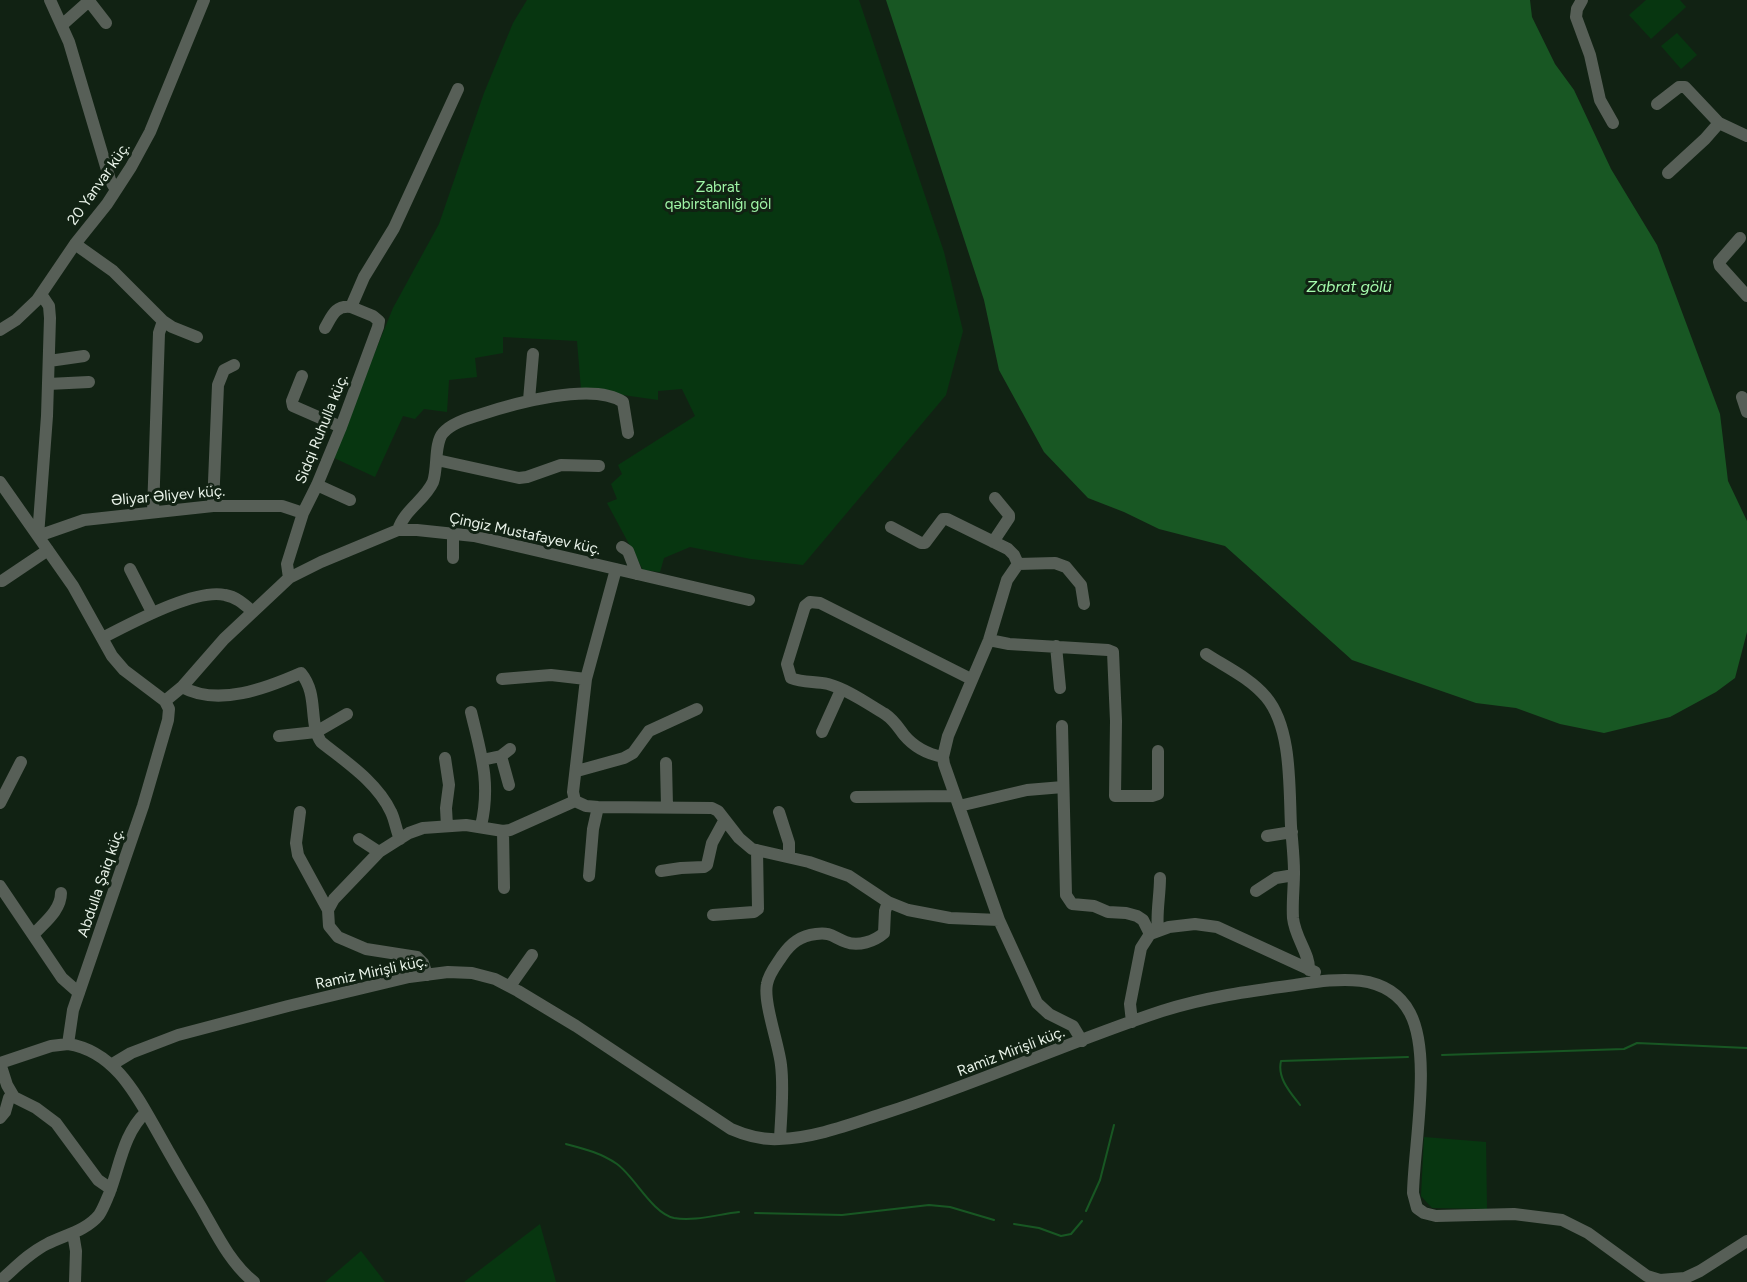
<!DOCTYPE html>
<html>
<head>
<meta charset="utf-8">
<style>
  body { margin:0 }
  canvas { display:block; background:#112213 }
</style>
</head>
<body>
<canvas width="1747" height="1282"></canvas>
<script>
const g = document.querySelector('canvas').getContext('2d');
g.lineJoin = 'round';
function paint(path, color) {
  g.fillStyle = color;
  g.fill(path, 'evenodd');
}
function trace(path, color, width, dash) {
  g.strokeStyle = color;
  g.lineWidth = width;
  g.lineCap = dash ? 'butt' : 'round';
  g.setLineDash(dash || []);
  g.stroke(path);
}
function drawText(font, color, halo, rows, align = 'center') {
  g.font = font + ' Figtree,sans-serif';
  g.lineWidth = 6;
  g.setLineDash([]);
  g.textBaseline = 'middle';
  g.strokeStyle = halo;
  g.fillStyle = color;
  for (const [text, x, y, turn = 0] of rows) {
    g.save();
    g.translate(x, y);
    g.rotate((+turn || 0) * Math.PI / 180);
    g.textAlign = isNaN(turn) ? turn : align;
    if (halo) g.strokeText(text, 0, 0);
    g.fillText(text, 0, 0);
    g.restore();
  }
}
paint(new Path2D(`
  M527,0H859L944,252L963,331L946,395L803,565L751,559L690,547L664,558L660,572L643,570L607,503L617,499L611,484L622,474L618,465L695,416L682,389L658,391V400L581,389L577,341L503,337V353L475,358L477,377L449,380L447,412L424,409L415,419L403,416L375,477L332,457L393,308L439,224L484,93L513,23Z
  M1646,0H1680L1686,7L1651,39L1629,15Z
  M1677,33L1697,55L1681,69L1661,46Z
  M1424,1137L1486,1142L1487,1209L1432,1208L1421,1196Z
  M540,1224L556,1282H464Z
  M361,1251L385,1282H325Z`), '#073610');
paint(new Path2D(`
  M886,0H1530L1532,17L1555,64L1574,90L1611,169L1657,245L1720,414L1728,481L1747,521V632L1735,678L1716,692L1670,717L1604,733L1560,724L1516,708L1476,703L1352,660L1225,546L1159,529L1124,512L1088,498L1044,452L999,370L984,300Z`), '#185723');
trace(new Path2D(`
  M1442,1055L1624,1049L1637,1043L1747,1048
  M1300,1105C1290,1092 1277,1078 1281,1061L1408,1057
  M566,1144C585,1149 601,1153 617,1164C635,1177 652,1213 674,1218C694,1222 719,1214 739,1212
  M1086,1211L1100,1180L1114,1125
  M755,1213L842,1215L929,1205L950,1207L994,1220
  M1014,1224L1039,1228L1061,1236L1071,1234L1082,1221`), '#185723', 2);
trace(new Path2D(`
  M50,0L69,42L110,180L116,190
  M1582,0L1577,9L1576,17L1590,55L1600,100L1613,123
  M89,1L106,23
  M62,25L90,0
  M1657,104L1679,87H1685L1719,123L1747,136
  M1668,173L1705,139L1719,123
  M1740,238L1719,262L1720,266L1747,296
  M75,244L113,271L163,321L172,327L197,337
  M41,294L49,306L50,318L47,416L38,536L84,520L213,506H282L303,513
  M325,328C332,316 335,305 351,307
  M0,330L16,320L37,300L75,244L107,204L131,167L150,132L204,0
  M49,361L84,356
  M302,376L292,401L293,406L341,427
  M48,384L89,382
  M1742,397L1747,412
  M529,400L533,354
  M437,460L519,478L527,477L561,465L599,466
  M0,482L73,586L112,656L124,670L165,701L169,709L168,720L143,806L73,1010L68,1044C114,1051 136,1094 157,1131C171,1156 186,1182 201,1207C216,1233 230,1263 254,1282
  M317,485L350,500
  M213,506L218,385L224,370L234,365
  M153,512L159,333L163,321
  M891,527L921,543H925L943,519H947L1008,549L1014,555L1018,564L1007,580L989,640L948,736L943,757L944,764L999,920
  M398,530C404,510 425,500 433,482C438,468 434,443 443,433C452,423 467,419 479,415C512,404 593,381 623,402L628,433
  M993,542L1009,518V515L995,498
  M622,547L628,551L637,574
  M453,558V533
  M1018,564L1055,563L1066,567L1081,585L1084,604
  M130,569L152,612
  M616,569L586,679L573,792L575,801L586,806L598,807L712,808L718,811L739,838L752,849L809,862L849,876L888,902L908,910L950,918L999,920L1037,1003L1049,1014L1073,1026L1082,1041
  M289,578L287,564L303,513L317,485L341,427L378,327L379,321L373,316L351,307L364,277L394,228L458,89
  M2,581L48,550
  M102,638C130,624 195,588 225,595C237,597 245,605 253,612
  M989,640L1009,644L1108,650L1113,652L1116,721L1115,796H1152L1158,794V751
  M1056,646L1060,688
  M1206,654C1226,667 1250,678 1266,697C1292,728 1289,787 1291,826C1292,841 1294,857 1294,872C1294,887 1292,903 1293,918C1295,938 1310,954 1309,970
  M502,679L551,675L586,679
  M182,687C218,707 267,688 301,673C319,695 308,722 321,742C346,762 377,782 391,812C395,820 396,830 400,839
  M165,701L182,687L224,639L289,578L321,562L398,530H417L474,536L749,600
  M471,712C481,754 491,783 481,826
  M1062,726L1066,895L1072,904L1094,906L1108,912L1126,913L1137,916L1143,920L1150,934
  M822,732L841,690
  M279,736L316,732L347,714
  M501,756L509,785
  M943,757C927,754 914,747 904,735C898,727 894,720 885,714C868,704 847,689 828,684C815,681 803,683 791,678L787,664L805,606L810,602L820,603L971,679
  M445,758L449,785L446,808L447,826
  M482,760L501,756L510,749
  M666,763L667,806
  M577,771L624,758L633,753L649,731L697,709
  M856,797L955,796
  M0,803L21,762
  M959,806L1027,790L1063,787
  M300,812L296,843L298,855L328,910
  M779,812L789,843V857
  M503,831L504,888
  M1267,836L1292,832
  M359,839L379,852
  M661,871L681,868L704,867L707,865L712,843L724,821
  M589,876L593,829L598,807
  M0,886L62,978L79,993
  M1256,891L1276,878L1294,875
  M713,915L754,912L758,909L757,850
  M1158,930C1156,913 1160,896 1160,878
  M34,934C45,922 61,910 61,893
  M427,975L423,963L417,957L366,949L338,937L329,926L328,910L334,899L379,852L409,833L423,828L466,825L503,831L510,830L575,801
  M510,986L532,955
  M1132,1022L1130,1004L1141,948L1150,934L1169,927L1195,924L1217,927L1315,972
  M0,1063L7,1085L14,1097L36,1108L56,1123L98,1180L111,1189
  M0,1063L51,1046L68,1044
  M111,1065L131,1053L178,1035L288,1006L409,977L448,972L472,973L495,979L518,991L576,1026L731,1129C747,1136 762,1140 779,1139C815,1138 851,1124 885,1113C979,1083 1068,1042 1162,1011C1206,997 1250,991 1295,985C1335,979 1387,970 1410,1013C1432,1055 1414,1144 1413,1193L1417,1208L1424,1213L1436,1216L1514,1214L1562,1220L1588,1233L1647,1276L1660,1280L1685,1278L1700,1271L1747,1241
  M0,1118L5,1112L9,1098L14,1097
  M780,1139C781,1116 784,1089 781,1065C779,1045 763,1002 767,984C769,973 777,964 782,956C791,943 800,936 816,934C831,932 833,937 846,942C858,947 875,941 884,933L885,911L888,902
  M73,1233L76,1251L75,1282
  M0,1281C15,1268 29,1253 47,1244C64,1235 86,1231 99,1215C103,1209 106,1201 109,1194C120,1166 123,1134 146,1112`), '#575f57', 12);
drawText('15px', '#e8f2e8', '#112213', [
  ["20 Yanvar küç.",99,184,-55],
  ["Sidqi Ruhulla küç.",322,429,-68],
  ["Əliyar Əliyev küç.",168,496,-5],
  ["Çingiz Mustafayev küç.",525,534,12],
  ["Abdulla Şaiq küç.",101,883,-71],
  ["Ramiz Mirişli küç.",371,973,-12],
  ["Ramiz Mirişli küç.",1011,1052,-21]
]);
drawText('15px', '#9ff4a6', '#112213', [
  ["Zabrat",718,188],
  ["qəbirstanlığı göl",718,205]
]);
drawText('italic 16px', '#a6fcad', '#112213', [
  ["Zabrat gölü",1349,287]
]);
</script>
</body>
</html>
